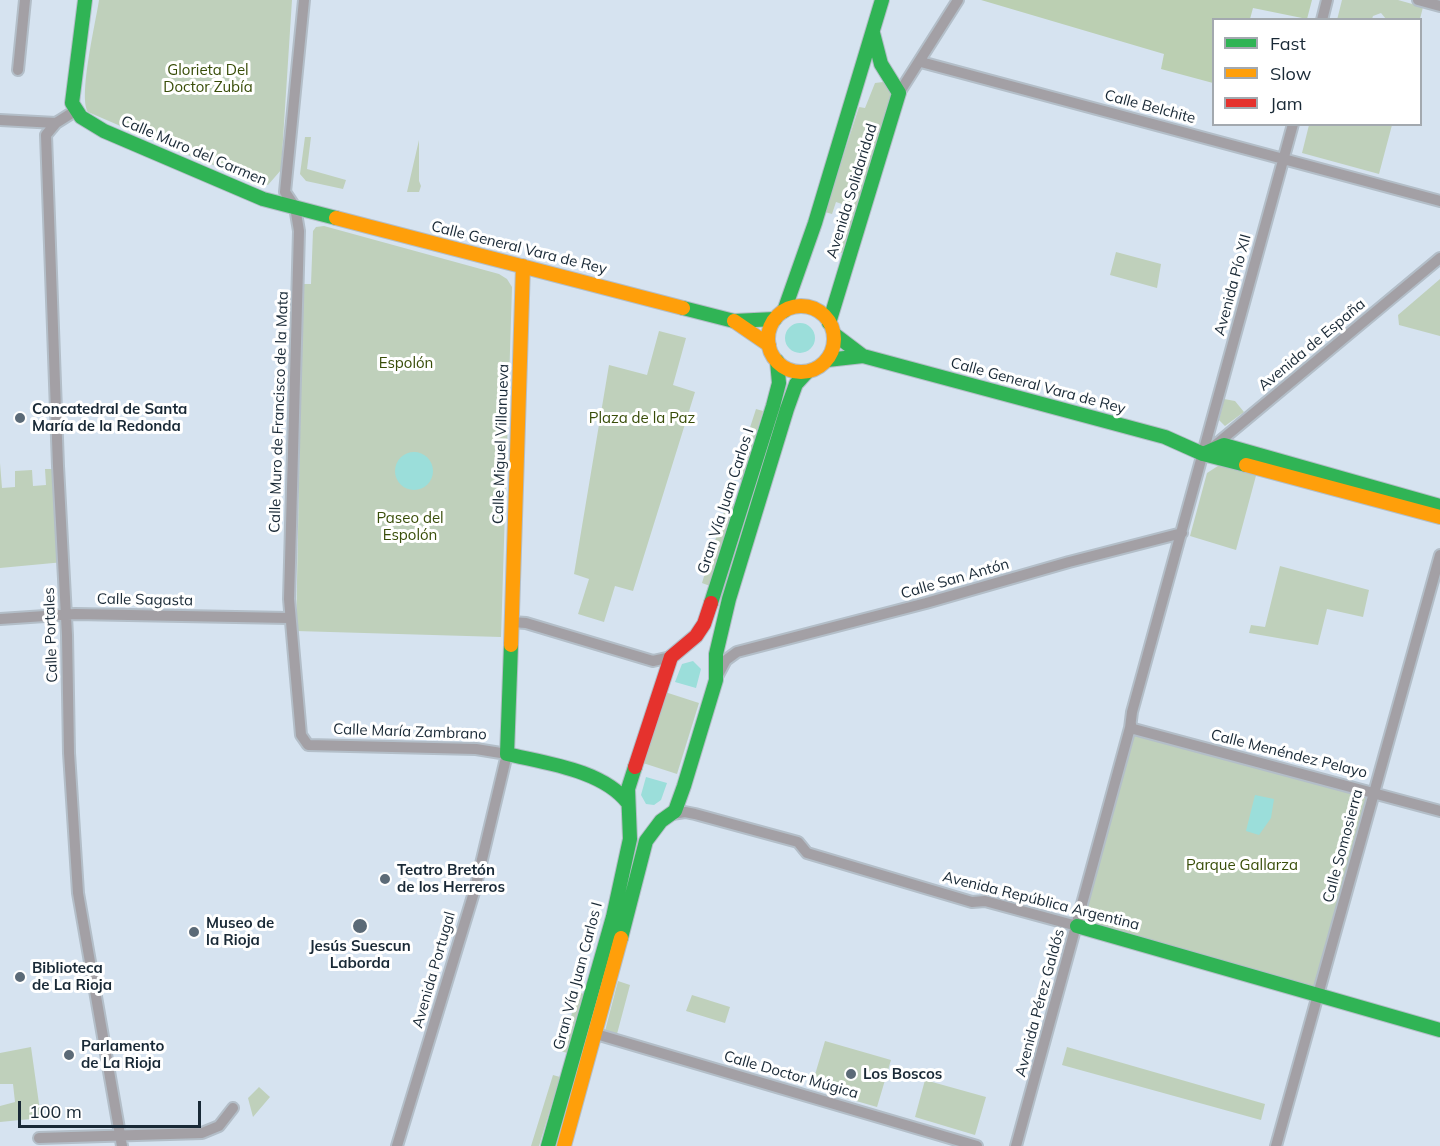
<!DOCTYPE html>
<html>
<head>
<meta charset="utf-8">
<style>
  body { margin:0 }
  #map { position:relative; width:1440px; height:1146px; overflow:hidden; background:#d6e3f0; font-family:Mulish,sans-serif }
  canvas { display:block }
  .legend { position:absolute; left:1212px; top:18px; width:210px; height:108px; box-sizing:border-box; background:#fff; border:2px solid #a3a9af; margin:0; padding:8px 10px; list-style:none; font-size:18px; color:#192936 }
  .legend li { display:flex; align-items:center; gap:12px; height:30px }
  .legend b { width:30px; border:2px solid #a3a9af }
  .scale { position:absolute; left:18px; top:1101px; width:183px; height:27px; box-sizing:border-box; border:3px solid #192936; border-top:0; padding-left:8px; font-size:18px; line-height:21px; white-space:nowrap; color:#192936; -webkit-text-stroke:4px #fff; paint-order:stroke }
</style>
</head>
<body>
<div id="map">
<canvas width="1440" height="1146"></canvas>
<ul class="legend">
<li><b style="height:8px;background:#30b455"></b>Fast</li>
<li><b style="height:8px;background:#ff9f0a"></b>Slow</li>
<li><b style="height:8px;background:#e5322d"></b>Jam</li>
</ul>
<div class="scale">100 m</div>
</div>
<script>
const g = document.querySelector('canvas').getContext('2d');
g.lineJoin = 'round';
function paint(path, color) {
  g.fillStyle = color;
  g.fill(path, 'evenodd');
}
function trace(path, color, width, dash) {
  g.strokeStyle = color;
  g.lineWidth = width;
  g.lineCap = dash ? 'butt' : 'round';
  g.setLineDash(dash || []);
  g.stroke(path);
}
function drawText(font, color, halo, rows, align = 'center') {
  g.font = font + ' Mulish,sans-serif';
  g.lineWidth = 6;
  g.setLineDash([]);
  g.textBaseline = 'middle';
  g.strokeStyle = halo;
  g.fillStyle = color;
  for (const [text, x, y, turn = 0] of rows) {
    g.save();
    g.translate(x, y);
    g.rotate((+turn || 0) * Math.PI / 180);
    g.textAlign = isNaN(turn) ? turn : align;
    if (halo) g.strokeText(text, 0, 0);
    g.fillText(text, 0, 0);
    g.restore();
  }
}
paint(new Path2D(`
  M99,0H292L281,170L268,185L197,159L88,112C78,97 96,21 99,0Z
  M1342,0H1398L1423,7L1420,19H1386L1381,13L1373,16L1372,19L1337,20Z
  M883,82L889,86L892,95L842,253L839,252L837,242L848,206L836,202L832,214L825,212L859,107L865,108L875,83Z
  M1309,125H1392L1379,174L1302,153Z
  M305,137H311L307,169L346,180L343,189L306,181L300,174Z
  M419,140V181L421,186L419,192H407Z
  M324,226L499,274L507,279L512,287L501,637L296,631L303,284H311L313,231L316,227Z
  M1116,252L1161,264L1157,288L1110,275Z
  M1440,279V336L1399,325L1398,315Z
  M659,331L686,338L673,385L695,392L633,591L615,586L604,622L578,614L589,579L574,574L609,365L647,375Z
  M1224,399L1235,401L1244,412L1225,426L1219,420Z
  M756,409L763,411L742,480L734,477Z
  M0,463L2,488L15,487V471L32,470L33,486L46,485L45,469H58L64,562L0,568Z
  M1221,464L1257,472L1236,550L1190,536L1207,473Z
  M727,502L734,504L710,586L702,583Z
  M1280,566L1369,590L1363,617L1327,609L1318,645L1249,633L1251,625L1265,627Z
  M665,692L699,703L677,774L643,763Z
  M1130,728L1373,791L1318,995L1077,926Z
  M618,981L630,985L617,1034L605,1031Z
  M578,992L584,994L567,1053L561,1051Z
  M692,995L730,1007L725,1023L686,1011Z
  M825,1041L891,1060L877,1107L811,1088Z
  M31,1047L41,1118L0,1122V1106L15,1102L13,1084H0V1053Z
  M1067,1047L1265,1104L1261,1120L1062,1065Z
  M553,1075L560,1077L539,1146H531Z
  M925,1080L986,1097L975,1135L915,1117Z
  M259,1087L270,1097L253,1117L248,1098Z`), '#bfd0bb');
paint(new Path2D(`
  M981,0H1312L1307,19L1253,8L1250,19L1214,20L1213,83L1161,69L1164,54Z`), '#bbcfb2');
paint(new Path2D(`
  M785 338a15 15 0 1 1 30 0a15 15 0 1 1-30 0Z
  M395 471a19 19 0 1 1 38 0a19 19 0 1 1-38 0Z
  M693,661L701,669L696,688L675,682L682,664Z
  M646,777L667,783L661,800L654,805L646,804L641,795Z
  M1255,795L1274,799L1271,818L1259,835L1246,831Z`), '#9bdeda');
const street = new Path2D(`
  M304,0L285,192L295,207L299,231L289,599L301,735L308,745L476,749L507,754L475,889L397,1146
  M1418,0L1440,6
  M1322,20L1327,0
  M921,62L1440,201
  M18,70L25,0
  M899,93L958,0
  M75,111L56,123L46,135L58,466L67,635L69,753L78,893L122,1146
  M0,120L56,123
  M1213,447L1440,258
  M0,619L75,614L289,618
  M512,622L526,623L653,661L671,657
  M718,675L726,660L737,652L926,603L1069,562L1182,533
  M1130,728L1132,712L1293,124
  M1130,728L1440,811
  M672,814L685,812L695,814L798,842L807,853L972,902L985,901L1077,926
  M596,1034L977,1146
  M39,1138L202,1133L219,1126L233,1108
  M1016,1146L1131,724
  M1276,1146L1440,555`);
const fast = new Path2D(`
  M85,0L72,103L81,117L104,131L263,199L336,218
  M683,308L734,321L775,319
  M784,311L815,223L882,0
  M829,323L899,93L881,64L873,33
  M834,334L863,356
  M827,360L863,356L1165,437L1203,454L1246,465
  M1203,454L1224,445L1440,506
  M711,603L773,406L779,383L777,361
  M511,645L507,754C545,763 603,770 628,803
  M1077,926L1440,1030
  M621,938L646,841L661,821L675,811L684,786L716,680V654L729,599L787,409L796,384L807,372
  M548,1146L613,917L630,839L628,789L635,767`);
const slow = new Path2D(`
  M336,218L683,308
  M768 339a33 33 0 1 1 66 0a33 33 0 1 1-66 0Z
  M734,321L769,345
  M1246,465L1440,517
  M511,645L523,266
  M564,1146L621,938`);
const jam = new Path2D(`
  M635,767L671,657L696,636L704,624L711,603`);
trace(street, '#b3bec8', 14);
trace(fast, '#b3bec8', 16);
trace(slow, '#b3bec8', 16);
trace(jam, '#b3bec8', 16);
trace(street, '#a3a0a5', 10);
trace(fast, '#30b455', 14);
trace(slow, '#ff9f0a', 14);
trace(jam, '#e5322d', 14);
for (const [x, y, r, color] of [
  [20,418,6,"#5b6a77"],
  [385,879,6,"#5b6a77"],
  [360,926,8,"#5b6a77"],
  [194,932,6,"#5b6a77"],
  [20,977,6,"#5b6a77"],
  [69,1055,6,"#5b6a77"],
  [851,1074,6,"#5b6a77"]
]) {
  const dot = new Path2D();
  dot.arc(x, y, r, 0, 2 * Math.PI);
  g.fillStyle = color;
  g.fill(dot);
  trace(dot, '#fff', 2);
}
drawText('15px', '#384d08', '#fff', [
  ["Glorieta Del",208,70],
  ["Doctor Zubía",208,87],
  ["Espolón",406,363],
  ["Plaza de la Paz",642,418],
  ["Paseo del",410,518],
  ["Espolón",410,535],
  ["Parque Gallarza",1242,865]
]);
drawText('15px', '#192936', '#fff', [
  ["Calle Belchite",1150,107,15],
  ["Calle Muro del Carmen",194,151,23],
  ["Avenida Solidaridad",852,191,-73],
  ["Calle General Vara de Rey",519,248,14],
  ["Avenida Pío XII",1233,285,-75],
  ["Avenida de España",1312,345,-40],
  ["Calle General Vara de Rey",1038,386,15],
  ["Calle Muro de Francisco de la Mata",279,412,-88],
  ["Calle Miguel Villanueva",501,444,-88],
  ["Gran Vía Juan Carlos I",726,501,-72],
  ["Calle San Antón",955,579,-16],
  ["Calle Sagasta",145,600,1],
  ["Calle Portales",51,635,-92],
  ["Calle María Zambrano",410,732,2],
  ["Calle Menéndez Pelayo",1289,754,14],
  ["Calle Somosierra",1343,846,-75],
  ["Avenida República Argentina",1041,901,14],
  ["Avenida Portugal",434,970,-74],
  ["Gran Vía Juan Carlos I",578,976,-75],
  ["Avenida Pérez Galdós",1040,1003,-75],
  ["Calle Doctor Múgica",791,1075,16]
]);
drawText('bold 15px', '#192936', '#fff', [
  ["Concatedral de Santa",32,409],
  ["María de la Redonda",32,426],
  ["Teatro Bretón",397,870],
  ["de los Herreros",397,887],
  ["Museo de",206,923],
  ["la Rioja",206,940],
  ["Jesús Suescun",360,946,"center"],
  ["Laborda",360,963,"center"],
  ["Biblioteca",32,968],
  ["de La Rioja",32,985],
  ["Parlamento",81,1046],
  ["de La Rioja",81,1063],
  ["Los Boscos",863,1074]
], 'left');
</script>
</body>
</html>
